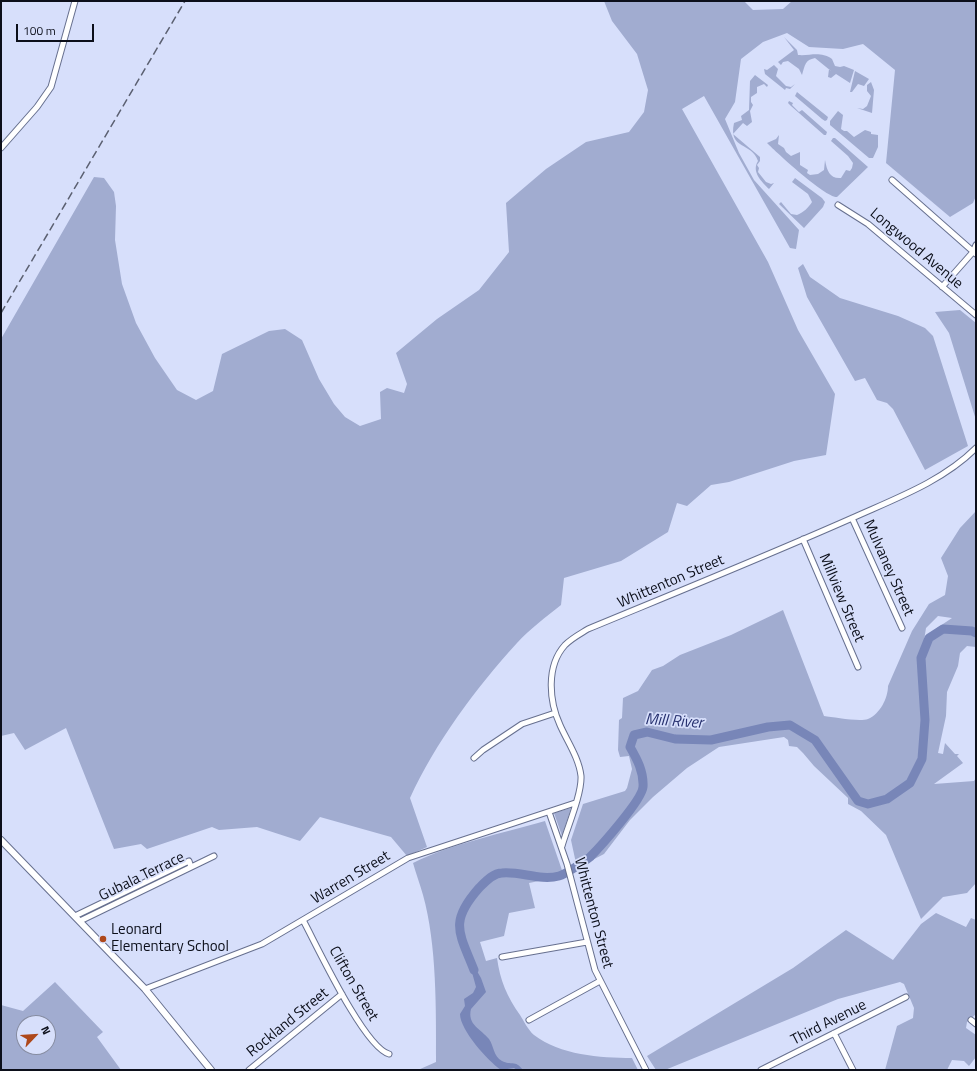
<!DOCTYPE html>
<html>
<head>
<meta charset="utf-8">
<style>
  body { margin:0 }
  #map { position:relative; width:977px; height:1071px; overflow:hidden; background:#d7dffb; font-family:"Titillium Web",sans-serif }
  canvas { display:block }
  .frame { position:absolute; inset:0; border:2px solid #0c0f1a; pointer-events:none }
  .north { position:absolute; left:16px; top:1015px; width:40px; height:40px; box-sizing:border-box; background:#d7dffb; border:1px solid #868ca1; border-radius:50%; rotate:65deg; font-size:11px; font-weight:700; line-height:16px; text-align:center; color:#0c0f1a }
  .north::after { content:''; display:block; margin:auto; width:14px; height:18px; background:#ae481b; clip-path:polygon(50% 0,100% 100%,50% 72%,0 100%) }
  .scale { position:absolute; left:16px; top:24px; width:78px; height:18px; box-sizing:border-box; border:2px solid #0c0f1a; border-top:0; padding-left:5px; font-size:12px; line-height:14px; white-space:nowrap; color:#0c0f1a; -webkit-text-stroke:3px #d7dffb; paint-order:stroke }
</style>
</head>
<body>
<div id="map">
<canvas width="977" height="1071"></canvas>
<div class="frame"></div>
<div class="north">N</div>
<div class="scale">100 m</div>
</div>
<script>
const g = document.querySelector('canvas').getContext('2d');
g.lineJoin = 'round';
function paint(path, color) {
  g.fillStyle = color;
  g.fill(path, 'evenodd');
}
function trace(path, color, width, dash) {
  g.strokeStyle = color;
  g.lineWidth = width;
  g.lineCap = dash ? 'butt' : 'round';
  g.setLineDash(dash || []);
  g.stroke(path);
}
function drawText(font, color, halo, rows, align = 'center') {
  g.font = font + ' "Titillium Web",sans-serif';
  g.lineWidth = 3.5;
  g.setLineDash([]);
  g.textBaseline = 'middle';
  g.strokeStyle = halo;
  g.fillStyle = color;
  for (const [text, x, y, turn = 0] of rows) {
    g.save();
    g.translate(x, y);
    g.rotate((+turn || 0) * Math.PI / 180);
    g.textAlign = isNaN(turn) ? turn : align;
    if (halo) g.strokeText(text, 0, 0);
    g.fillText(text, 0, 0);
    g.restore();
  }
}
paint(new Path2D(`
  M604,1H744L753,10L783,9L792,1H976V196L973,203L950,217L886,163L895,70L863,44L843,49L809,47L787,33L763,42L741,59L735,102L725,119L739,153L754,180L799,230L796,249L790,248L704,96L682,109L768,262L798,330L835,394L826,455L794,461L729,482L711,485L687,506L677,503L668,532L621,561L564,578L561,605C546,617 530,629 517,643C476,688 435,743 410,798L427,847L407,856L391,837L320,817L300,841L257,827L219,830L212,827L147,849L141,844L114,849L66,728L25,750L14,733L1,736V339L94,177L104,178L114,192L116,206L115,240L122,284L136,323L155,358L177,390L196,400L213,391L222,354L269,331L285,329L302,340L319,379L334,404L345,417L360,426L381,419L380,392L387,388L404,393L407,384L396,353L437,319L479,290L509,252L506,203L546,169L586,142L629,132L644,112L648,90L637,54L612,21Z
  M784,37L797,50L798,55C811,56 820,51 832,59L835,66L840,67L844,66L854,70L850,83L836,74L831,78L828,77L829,69L831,71L815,58C805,60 805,65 802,75L799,69L788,61L783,62L781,65L778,62L794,50Z
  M774,65L778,69L776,76L786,86L791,87L795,84L790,89L786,88L785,90L765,74L764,69L767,70Z
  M855,71L869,79L864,86L858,84L852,92H850Z
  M755,75L768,85L767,87L764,84L757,87V93L751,97V102L753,105L750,111L752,122L747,126L743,123L733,134L760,157V161L757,165L759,168L758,172L766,182L771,184L774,183L769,189C762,182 751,172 758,161C752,142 728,150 734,123L742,120L741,116L749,110L750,81Z
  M871,82L874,90L872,113L857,108L863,109L867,106L871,96L867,91V85Z
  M797,92L828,117L827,120L825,121L822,119L795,96Z
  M789,101L793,103L792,105L799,112L802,110L827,132L826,135H824L791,106L788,103Z
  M838,111L843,115L841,129L844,131H847L854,137L865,130L871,132V134L878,135V147L873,158H869L830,125V121Z
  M779,135L778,144L784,148L786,152L791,156L800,152V165L808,170L807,173L810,175L818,174L824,170L825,160C827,171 830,179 841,178L846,170L850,171L852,168L853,163L848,156L831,141L833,138H835L868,167L837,197C826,198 777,153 767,143L776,139Z
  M795,178L822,198L825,202L823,207L804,228L779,204L781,202L791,214L797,215C803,213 809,207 812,202L808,194L792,182Z
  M803,264L810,277L840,298L898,316L925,328L933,336L968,446L925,470L893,409L887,403L877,400L865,378L855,381L807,297L798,268Z
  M960,310L976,323V420L949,333L935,312Z
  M976,511V647L967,646L960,653L958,666L947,692L946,716L938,753L943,754L945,743L955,754H959L957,756L963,763L934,784L974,781L976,778V883L967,893L943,897L921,919L886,835L861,811L848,804V798L814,766L803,753L797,747L789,746L788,740L784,737L719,747L687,768L653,797L630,820L604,854L577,868L571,840L583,804L625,791L627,788L632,769L629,756L620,757L618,750L619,720L622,718L623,698L638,691L652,670L663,666L680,655L731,635L783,610L824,716C833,717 859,722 868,719C880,714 888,698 888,686L912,631L929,604L945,595L948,576L941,558L960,528ZM938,616L952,618L937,628L923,647L926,628Z
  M571,808L562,836L554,813Z
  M545,821L564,876L529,883L535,908L509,913L504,936L480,942L486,961L497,958C500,980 507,997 520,1015C524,1021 528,1030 534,1035C560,1055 600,1058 632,1058L638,1070H418L436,1062C436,1010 437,945 423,895C420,884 416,874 413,863C451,844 503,833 545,821Z
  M936,913L966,927L971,918L976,920V1014L967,1022L966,1028L976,1035V1057L969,1066L964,1061L952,1060L947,1070H885L897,1026L913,1018L914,1008L904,984L900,982L838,999L665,1070H656L647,1056L793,968L846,930L893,960L921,924Z
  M55,982L103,1032L97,1037L121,1070H1V1005L23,1011ZM24,1023H48V1047H24Z`), '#a1acd0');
paint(new Path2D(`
  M467,954L481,978L486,992L471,1009C467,1025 481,1029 489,1039C494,1046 493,1056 502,1061C511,1066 515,1059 523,1070H517L514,1068L501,1070C488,1061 460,1030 460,1014L465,1006L464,999L473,993L476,987Z`), '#7886b8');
trace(new Path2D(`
  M474,970C459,932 449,922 479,888C485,882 493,873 502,873C520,871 540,881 559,876C566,874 585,861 590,857C601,846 642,800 643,787C644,772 637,759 630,747L634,735L647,732L675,739L711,740L768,727L790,725L815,740L858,801L868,804L887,799L910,783L922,759L925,720L921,658L929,638L943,629L972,631L976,633`), '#7886b8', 9);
const minor = new Path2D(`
  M1,148L37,107L51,87L75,1
  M892,180L976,254
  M838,205L868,224L976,315
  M942,287L973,252L976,245
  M852,518L902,628
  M803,539L858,667
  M474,758L483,750L522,724L555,713
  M549,812L567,864L595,970L646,1070
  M562,846C567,828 582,794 581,776C579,758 567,741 560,725C549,701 546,666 565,645C572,638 580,634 588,629C675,593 764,557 850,519C894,499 942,482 976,448
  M75,916L189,861L191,867
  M303,920C317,946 364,1047 389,1054
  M80,921L214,856
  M502,957L587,942
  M145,989L262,944L408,858L575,803
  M529,1020L600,981
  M971,1020L976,1024
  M834,1033L853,1070
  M249,1070L342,994
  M761,1070L906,997`);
const tertiary = new Path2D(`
  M1,840L145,989L211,1070`);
trace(minor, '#67708f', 7);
trace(tertiary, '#67708f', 8);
trace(minor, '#fff', 5);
trace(tertiary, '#fff', 6);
trace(new Path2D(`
  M1,313L185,1`), '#5b6071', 1.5, [8, 4]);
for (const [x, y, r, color] of [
  [103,939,4,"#ae481b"]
]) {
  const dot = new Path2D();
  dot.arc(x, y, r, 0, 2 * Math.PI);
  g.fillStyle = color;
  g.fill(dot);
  trace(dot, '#d7dffb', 1.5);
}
drawText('15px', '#0c0f1a', '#d7dffb', [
  ["Longwood Avenue",916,249,40],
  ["Mulvaney Street",888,568,66],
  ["Whittenton Street",671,582,-23],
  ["Millview Street",841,598,67],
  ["Gubala Terrace",142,877,-26],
  ["Warren Street",351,878,-31],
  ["Whittenton Street",593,913,75],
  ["Clifton Street",353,984,60],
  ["Rockland Street",288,1023,-39],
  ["Third Avenue",829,1023,-27]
]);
drawText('15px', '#0c0f1a', '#d7dffb', [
  ["Leonard",111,930],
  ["Elementary School",111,947]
], 'left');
drawText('italic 16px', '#26306e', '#d7dffb', [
  ["Mill River",674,722,4]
]);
</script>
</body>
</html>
